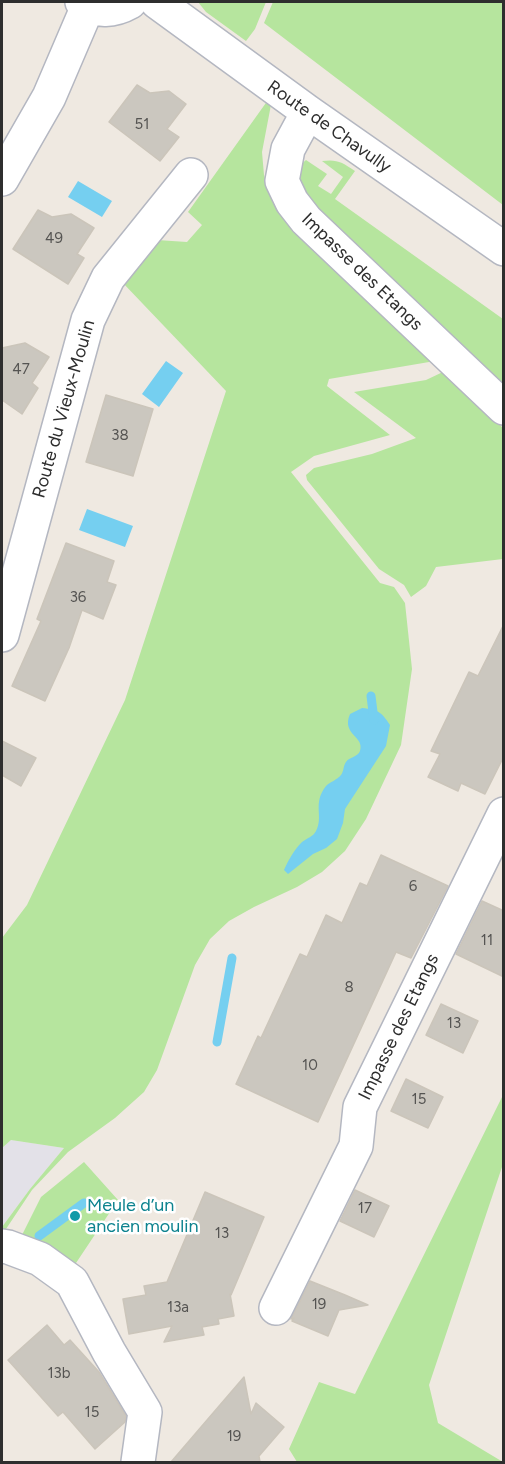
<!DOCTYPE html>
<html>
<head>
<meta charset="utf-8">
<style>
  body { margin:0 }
  #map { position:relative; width:505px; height:1464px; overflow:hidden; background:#efe9e1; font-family:Figtree,sans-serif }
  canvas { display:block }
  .frame { position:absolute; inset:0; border:3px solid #2e2e2e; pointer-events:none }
</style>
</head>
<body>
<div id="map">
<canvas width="505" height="1464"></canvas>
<div class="frame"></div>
</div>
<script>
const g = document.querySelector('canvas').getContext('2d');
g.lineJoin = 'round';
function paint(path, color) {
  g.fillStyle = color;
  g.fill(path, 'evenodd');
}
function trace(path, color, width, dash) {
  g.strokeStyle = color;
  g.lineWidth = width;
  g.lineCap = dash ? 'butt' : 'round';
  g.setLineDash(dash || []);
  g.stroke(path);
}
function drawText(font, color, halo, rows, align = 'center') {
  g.font = font + ' Figtree,sans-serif';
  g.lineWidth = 5;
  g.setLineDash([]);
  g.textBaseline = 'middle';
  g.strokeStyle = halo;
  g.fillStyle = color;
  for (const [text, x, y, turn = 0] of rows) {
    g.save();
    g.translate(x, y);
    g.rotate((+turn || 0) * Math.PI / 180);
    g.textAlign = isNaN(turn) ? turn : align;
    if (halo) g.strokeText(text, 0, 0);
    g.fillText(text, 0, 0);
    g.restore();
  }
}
paint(new Path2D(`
  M11,1140L64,1148L30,1189L2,1227V1148Z`), '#e3e1e8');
paint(new Path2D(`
  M198,2H266L255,29L246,41L206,12Z
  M273,2H503V205L264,23Z
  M268,100L271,104L270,110L262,152L264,175L270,194L435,361L329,379L327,386L390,435L314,456L291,472L380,583L394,587L405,603L412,669L401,745L366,819L345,851L322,872L297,887L254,907L229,921L210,939L195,965L157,1070L144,1092L115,1118L68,1152L32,1190L6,1229L2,1232V1227L30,1189L64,1148L11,1140L2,1148V938L27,905L125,700L226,391L122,282L157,240L187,242L202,225L188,212Z
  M306,160L327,174L318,186L331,194L343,177L322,161C337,159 342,162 355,171L335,199L503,319V396L296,191L299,166Z
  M445,371L503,428V559L436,567L426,586L411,597L404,585L379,569L307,480L306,475L314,468L372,454L416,438L354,392L426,380Z
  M503,1095V1164L429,1385L438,1423L503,1462H297L289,1449L319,1382L355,1394Z
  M84,1162L118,1200L74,1266L21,1237L41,1197Z`), '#b6e59e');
paint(new Path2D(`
  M78,181L112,201L102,217L68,197Z
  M166,361L183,373L159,407L142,394Z
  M87,509L133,526L125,547L79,530Z
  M362,708C378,710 381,711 390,725L386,746L345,809L343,823L337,839L326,848L313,854L288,874L284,870C289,859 294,850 302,842C307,838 313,837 316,831C324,816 312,804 326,786C330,782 337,780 341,775C344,771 343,766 346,762C349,757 358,757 360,751C365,736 341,735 350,714Z`), '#75cff0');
trace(new Path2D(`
  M371,696L374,720
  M217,1042L232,958
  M39,1236L84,1203`), '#75cff0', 9);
const building = new Path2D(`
  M137,85L150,93L169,91L186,104L167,129L179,137L160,161L109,122Z
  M38,210L52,217L71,214L94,228L77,254L84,258L68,284L13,249Z
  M25,343L49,357L32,383L38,388L22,414L2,400V348Z
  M106,395L153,409L133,476L86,462Z
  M66,543L114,561L107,582L116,585L103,619L82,610L69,648L45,701L12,686L41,621L37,619Z
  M504,624V756L485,794L461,783L458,791L428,777L440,754L431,751L469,672L478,676Z
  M2,741L36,758L21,786L2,775Z
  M381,855L448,886L411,958L396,952L318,1122L236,1084L258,1036L261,1038L300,954L307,957L326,915L342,923L360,883L367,886Z
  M482,901L504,911V977L456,954Z
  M441,1004L478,1021L463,1053L426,1035Z
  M406,1079L443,1097L428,1128L391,1111Z
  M355,1190L389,1206L374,1237L340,1221Z
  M205,1192L264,1217L231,1295L230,1294L234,1316L218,1319L219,1324L202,1327L204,1335L164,1342L172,1326L129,1334L123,1299L146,1295L144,1286L167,1282Z
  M310,1281L345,1295L368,1305L339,1310L328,1336L292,1321L294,1318L291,1319Z
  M47,1325L64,1345L70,1340L99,1372L126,1416L125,1422L95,1449L63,1412L58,1416L8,1360Z
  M244,1377L251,1414L256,1403L284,1427L259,1456L260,1462H171Z`);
paint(building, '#cbc7bf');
trace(building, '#cbc5ba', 1.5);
const minor = new Path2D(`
  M82,2C97,13 114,11 130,2
  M157,2L308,112L504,249
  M308,112L288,149L282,181L292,202L306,220L504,408
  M2,179L49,97L88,6
  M2,635L88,320L108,278L191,175
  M2,1246L8,1247L40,1259L72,1282L109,1352L145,1412L138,1462
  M276,1308L356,1146L360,1107L504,814`);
trace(minor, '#b4b7c1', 36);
trace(minor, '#fff', 33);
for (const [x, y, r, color] of [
  [75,1216,6,"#0f9aa8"]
]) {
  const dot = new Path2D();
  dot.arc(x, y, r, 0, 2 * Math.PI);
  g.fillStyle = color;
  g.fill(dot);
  trace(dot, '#fff', 2);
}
drawText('15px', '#555452', null, [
  ["51",142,125],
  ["49",54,239],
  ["47",21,370],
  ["38",120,436],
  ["36",78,598],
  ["6",413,887],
  ["11",487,941],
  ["8",349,988],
  ["13",454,1024],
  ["10",310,1066],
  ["15",419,1100],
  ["17",365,1209],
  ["13",222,1234],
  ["19",319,1305],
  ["13a",178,1308],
  ["13b",59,1374],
  ["15",92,1413],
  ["19",234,1437]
]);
drawText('18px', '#2e2e2e', '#fff', [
  ["Route de Chavully",329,127,35],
  ["Impasse des Etangs",362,272,44],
  ["Route du Vieux-Moulin",64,409,-74],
  ["Impasse des Etangs",399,1027,-64]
]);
drawText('18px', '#0d838f', '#fff', [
  ["Meule d’un",87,1206],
  ["ancien moulin",87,1227]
], 'left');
</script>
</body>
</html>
